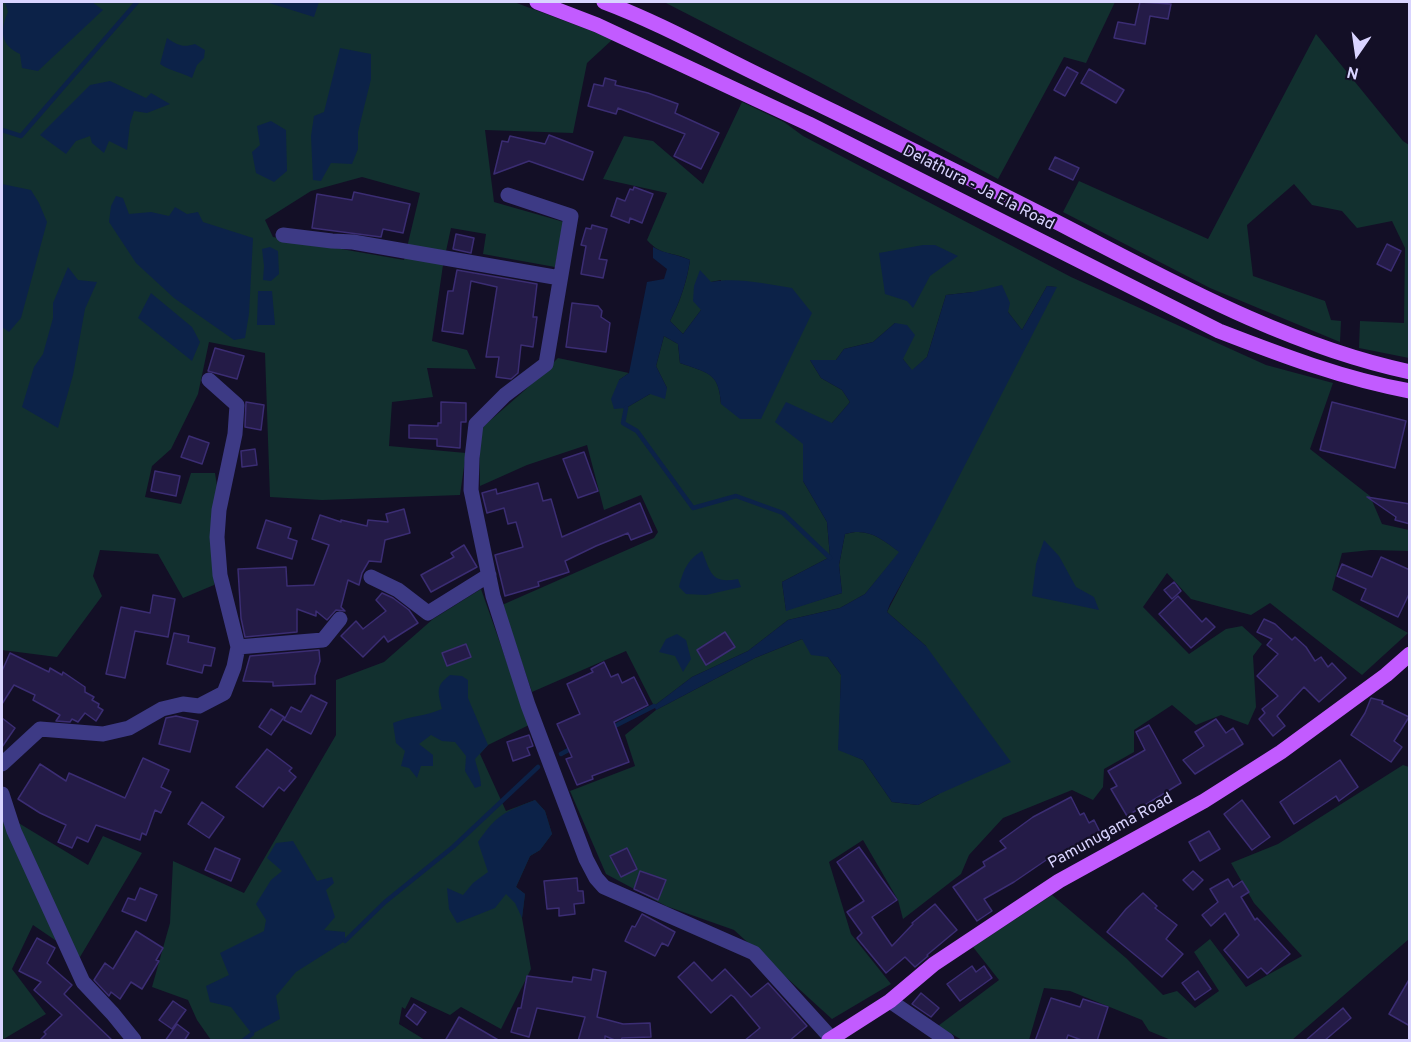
<!DOCTYPE html>
<html>
<head>
<meta charset="utf-8">
<style>
  body { margin:0 }
  #map { position:relative; width:1411px; height:1042px; overflow:hidden; background:#130f26; font-family:Overpass,sans-serif }
  canvas { display:block }
  .frame { position:absolute; inset:0; border:3px solid #d9d4ff; pointer-events:none }
  .north { position:absolute; left:1327px; top:24px; width:60px; height:60px; -webkit-text-stroke:4px #130f26; paint-order:stroke; rotate:193deg; font-size:16px; font-weight:700; line-height:24px; text-align:center; color:#d9d4ff }
  .north::after { content:''; display:block; margin:auto; width:21px; height:27px; background:#d9d4ff; clip-path:polygon(50% 0,100% 100%,50% 72%,0 100%) }
</style>
</head>
<body>
<div id="map">
<canvas width="1411" height="1042"></canvas>
<div class="frame"></div>
<div class="north">N</div>
</div>
<script>
const g = document.querySelector('canvas').getContext('2d');
g.lineJoin = 'round';
function paint(path, color) {
  g.fillStyle = color;
  g.fill(path, 'evenodd');
}
function trace(path, color, width, dash) {
  g.strokeStyle = color;
  g.lineWidth = width;
  g.lineCap = dash ? 'butt' : 'round';
  g.setLineDash(dash || []);
  g.stroke(path);
}
function drawText(font, color, halo, rows, align = 'center') {
  g.font = font + ' Overpass,sans-serif';
  g.lineWidth = 4.5;
  g.setLineDash([]);
  g.textBaseline = 'middle';
  g.strokeStyle = halo;
  g.fillStyle = color;
  for (const [text, x, y, turn = 0] of rows) {
    g.save();
    g.translate(x, y);
    g.rotate((+turn || 0) * Math.PI / 180);
    g.textAlign = isNaN(turn) ? turn : align;
    if (halo) g.strokeText(text, 0, 0);
    g.fillText(text, 0, 0);
    g.restore();
  }
}
paint(new Path2D(`
  M2,2H514L613,39L587,63L573,133L485,130L494,202L564,222L555,267L483,254L486,234L451,228L443,265L432,341L467,350L476,369L427,368L433,397L392,402L389,446L466,453L460,495L322,500L270,497L265,353L209,342L198,394L171,449L152,466L145,497L181,504L191,473H215L224,532L214,585L183,598L158,554L100,550L93,576L102,596L57,657L2,650ZM362,177L420,193L404,260L273,237L265,220L311,191Z
  M664,2H1115L1086,63L1064,57L998,179L810,77Z
  M1316,34L1403,141L1409,145V358L1359,348L1360,321L1404,323L1405,248L1392,221L1357,228L1342,211L1312,205L1294,184L1247,225L1253,276L1325,301L1331,320L1341,321L1340,342L1210,288L1063,212L1079,181L1208,239Z
  M742,102L784,122L803,136L1071,277L1266,365L1333,383L1310,449L1370,496L1382,524L1409,530L1410,551L1371,550L1342,553L1332,590L1408,633L1362,675L1270,603L1251,615L1191,599L1167,573L1143,607L1189,654L1226,629L1242,626L1262,644L1253,656L1256,707L1248,725L1221,715L1196,725L1172,705L1134,730V752L1104,769L1103,787L1093,800L1072,790L1003,818L969,855L961,874L903,919L898,900L863,840L829,862L851,934L891,984L832,1019L734,930L666,906L606,874L570,791L635,766L625,735L656,710L755,658L802,639L828,657L841,675L839,749L863,760L892,802L918,805L939,794L926,646L887,612L1056,287L1047,286L1022,330L1008,312L973,292L946,295L927,357L912,371L903,359L895,323L873,342L844,349L836,360H810L821,378L842,390L850,402L832,423L803,444V481L827,522L830,557L782,582L786,610L842,593L839,565L845,534C869,527 881,539 900,552L865,594L840,608L788,620L748,651L692,677L654,706L626,651L532,692L502,605L654,538L658,532L641,495L604,510L587,445L527,465L480,486L479,432L485,425L525,390L558,358L629,373L619,380L626,408L650,394L667,388L656,366L664,336L678,344L680,363C708,373 719,372 721,404V280L711,282L701,310L683,334L670,321C680,302 687,281 690,260C672,251 662,257 647,240L667,193L603,179L624,136L653,141L703,184Z
  M481,589L529,725L488,745L480,754L506,811L535,800L545,811L552,834L540,850L530,856L516,887L525,894L522,918L531,969L501,1029L461,1007L450,1015L411,997L405,1009L402,1007L399,1024L425,1040H211L197,1020L188,1000L152,987L170,923L173,861L244,893L336,735V680L384,662L433,619Z
  M1403,765L1409,767V939L1292,1040H1171L1149,1031L1142,1020L1070,991L1044,988L1029,1040H962L938,1026L999,980L973,947L1052,895L1126,958L1163,995L1177,991L1195,1008L1219,991L1194,952L1210,939L1246,987L1302,956L1254,903L1231,863L1278,844Z
  M2,813L88,865L103,836L142,853L80,957L33,925L12,969L46,1014L2,1040Z`), '#12302f');
paint(new Path2D(`
  M5,2H92L103,10L38,71L22,68L20,54C0,45 0,30 8,12Z
  M266,2H319L314,17Z
  M167,38C177,45 183,48 195,44L205,50L204,58L197,65L192,78C181,72 172,72 160,64Z
  M340,48L371,54V79L358,132V149L352,164L331,163L321,181L313,180L311,136L314,116L324,112Z
  M110,81L146,98L151,93L170,104L147,113L134,111L130,124L127,150L109,141L104,153L92,143L90,136L76,141L66,154L40,135L90,85Z
  M271,121L286,130L287,171L274,182L256,173L252,152L260,145L257,126Z
  M2,184L31,190L39,203L47,222L21,318L9,332L2,327Z
  M116,196L123,198L129,214L151,212L169,216L175,207L187,214L198,212L203,222L253,238L249,314L245,338L234,340L174,298L136,263L109,222L111,206Z
  M923,245H935L958,256L930,276L913,308L907,301L885,294L879,253Z
  M270,247L278,251L279,274L271,281L263,280L264,266L262,249Z
  M653,247C665,254 677,254 690,260C687,281 680,302 670,321L683,334L701,310L693,301L694,286L700,270L711,282C737,277 766,284 792,288L812,313L761,419H740L721,404C719,372 707,373 680,363L678,344L664,336L656,366L667,388L665,399L650,394L626,408L614,409L611,399L619,380L629,373L647,282L664,279L667,269L653,258Z
  M68,267L78,280L97,282L85,309L73,375L58,428L22,407L34,367L43,354L53,318V303Z
  M1002,285L1010,303L1008,312L1022,330L1047,286L1057,287L934,525L890,604L887,612L926,646L1011,762L939,794L918,805L892,802L863,760L838,750L841,675L828,657L811,655L802,639L755,658L656,710L654,706L692,677L748,651L788,620L840,608L865,594L899,552C882,539 868,527 845,534L839,565L842,593L786,611L782,582L830,557L827,522L803,481V444L775,422L786,402L832,423L850,402L842,390L821,378L810,360H836L844,349L873,342L895,323L907,325L915,335L903,359L912,370L927,357L946,295L973,292Z
  M258,291H272L275,325H257Z
  M151,293L192,327L200,342L192,361L138,318Z
  M1044,540L1059,556L1076,587L1094,597L1099,610L1032,596L1036,564Z
  M702,551C711,573 711,584 738,579L741,587L706,595L686,594L679,587C683,571 687,560 702,551Z
  M677,634L686,640L691,659L683,672L675,656L659,652L666,639Z
  M450,675L462,676L468,680V698L488,745L475,759C477,769 481,776 481,786L475,788L465,771L466,756L455,742L442,741L431,735L419,744L433,755V766H421L417,778L409,768L401,766L405,751L396,743L393,723C410,716 426,716 442,709C438,692 435,686 450,675Z
  M535,800L545,811L552,834L540,850L530,856L516,887L525,894L522,918L515,903L506,894L495,908L457,923L449,909L447,888L463,895L473,883L488,872L478,842C497,814 505,812 535,800Z
  M293,841L317,881L332,877L334,883L326,890L335,917L324,930L345,932V941L296,972L276,996L280,1019L252,1034L231,1007L210,1002L206,986L229,975L220,953L264,931L266,920L256,904L271,880L282,871L267,858L276,843Z`), '#0c2248');
trace(new Path2D(`
  M2,130L21,136L137,2
  M626,408L623,423L637,431L693,508L736,496L783,513L830,558
  M611,728L654,706
  M561,754L574,747
  M345,941L385,902L453,847L538,767
  M244,1040L252,1034`), '#0c2248', 4.5);
const building = new Path2D(`
  M1140,2L1171,4L1168,19L1150,16L1145,44L1114,38L1118,22L1135,25Z
  M1067,67L1078,73L1065,96L1054,90Z
  M1089,69L1124,90L1116,103L1081,83Z
  M605,78L616,81L615,85L648,93L678,104L675,113L719,133L701,169L674,156L685,134L618,108L616,114L588,106L594,84L603,86Z
  M549,135L593,152L583,180L529,161L494,174L502,141L508,142L510,136L545,144Z
  M1055,157L1079,168L1073,180L1049,169Z
  M634,187L653,194L642,223L630,218L629,223L611,216L617,198L625,201L630,189L633,190Z
  M354,192L410,204L403,233L383,229L381,237L312,228L317,194L352,200Z
  M592,225L607,229L599,259L607,260L603,278L581,274L586,246L581,245L586,228L591,229Z
  M456,234L474,238L471,253L453,249Z
  M1387,244L1401,251L1391,271L1377,264Z
  M457,270L537,284L533,317H537L533,347L521,345L518,373L511,379L496,377L499,357H486L497,287L471,281L463,334L442,331L448,291H453Z
  M572,303L598,306L602,311L601,317L610,323L606,352L566,347Z
  M215,348L244,356L237,379L208,371Z
  M246,402L264,405L261,430L245,427Z
  M441,402L466,403V422H461L460,448L437,446V439L409,438V425L438,426V423H441Z
  M1332,402L1406,421L1395,468L1320,450Z
  M189,436L209,443L202,464L181,457Z
  M255,449L257,465L242,467L241,451Z
  M584,452L598,491L578,498L563,459Z
  M155,471L180,476L176,496L151,491Z
  M538,483L543,501L551,499L562,537L640,503L652,532L631,540L628,533L596,546L565,561L569,572L538,582L539,586L505,596L495,555L523,547L516,522L508,524L504,508L487,513L482,493L496,489L497,494Z
  M1367,497L1410,504V524L1395,520L1396,517Z
  M404,509L410,533L385,540L381,562L369,561L362,573L359,585L348,580L341,607L345,611L336,610L327,620L316,611V616L297,609V632L245,637L241,618L238,569L286,567L287,586L314,585L329,545L312,539L320,515L341,522V520L367,526L368,520L388,522L386,514Z
  M266,520L291,528L288,538L297,541L292,559L257,548Z
  M464,545L477,567L431,592L421,575L454,557L451,553Z
  M1381,557L1410,570V592L1398,617L1361,600L1366,589L1337,576L1342,564L1372,577Z
  M1174,582L1181,591L1172,599L1164,590Z
  M382,593L393,598L409,610L418,623L388,642L384,636L363,657L341,636L356,621L363,629L386,611L376,600Z
  M153,595L175,599L168,637L135,631L125,678L106,674L121,607L150,613Z
  M1178,596L1202,622L1206,618L1215,627L1191,648L1159,614Z
  M1264,619L1275,624L1292,640L1295,637L1306,647L1315,661L1321,657L1328,667L1332,663L1346,678L1319,702L1304,687L1277,716L1285,726L1273,736L1259,719L1265,713L1262,709L1278,696L1257,676L1278,654L1267,645L1272,639L1257,632Z
  M725,632L735,647L706,665L697,650Z
  M174,633L189,636L188,642L215,648L211,666L204,665L202,673L167,664Z
  M466,644L471,657L447,666L442,653Z
  M319,650L320,661L315,676V684L273,686V682L243,681L250,656Z
  M10,653L49,672L50,668L62,675L63,672L85,687V692L94,697L92,700L99,704L98,707L103,710L96,721L85,713L78,722L72,719L70,722L56,721L60,715L33,700L35,695L14,685L2,704V671Z
  M604,662L611,677L618,674L622,683L634,677L648,705L614,722L629,762L592,776L593,779L577,785L566,759L572,757L557,724L580,714L567,684L593,672L591,669Z
  M311,695L327,703L311,734L284,720L291,707L301,712Z
  M1371,698L1383,701L1382,704L1409,717L1394,741L1402,747L1391,762L1351,735L1365,713Z
  M271,709L284,717L271,735L259,727Z
  M176,716L198,721L190,752L159,744L166,718Z
  M2,718L15,728L2,747Z
  M1216,719L1226,733L1233,728L1243,744L1195,774L1183,760L1204,746L1195,732Z
  M1149,725L1181,783L1127,816L1111,789L1117,786L1108,771L1145,750L1136,732Z
  M529,735L533,746L527,748L530,755L513,761L507,742Z
  M267,749L292,768L289,771L296,777L284,791L279,787L263,807L236,787Z
  M143,758L169,770L161,787L171,792L161,813L155,810L146,835L142,833L140,840L96,825L88,842L77,837L72,848L58,842L66,825L40,813L18,799L40,764L66,781L69,773L125,798Z
  M1340,760L1358,787L1339,801L1336,796L1294,824L1280,802Z
  M1071,797L1080,815L1084,813L1089,823L1094,820L1100,832L1056,857L1055,854L1014,882L984,899L992,911L977,921L953,887L985,866L983,862L1006,848L1000,841L1033,817Z
  M1242,800L1270,837L1252,850L1224,814Z
  M202,802L224,817L209,838L188,824Z
  M1209,831L1220,849L1200,861L1189,842Z
  M859,847L897,900L872,917L892,946L913,924L912,923L935,904L957,930L927,955L928,956L915,967L905,957L886,973L857,938L862,933L847,912L864,901L837,862Z
  M215,848L240,859L231,881L205,870Z
  M627,848L637,869L621,877L610,856Z
  M640,871L666,880L658,900L634,889Z
  M1193,871L1203,880L1193,890L1183,880Z
  M577,878L578,891H583L584,903L574,904L575,914L559,916V908L547,909L544,881Z
  M1228,879L1233,887L1242,881L1249,892L1241,897L1255,920L1257,918L1290,954L1267,974L1261,968L1248,978L1224,950L1239,935L1225,913L1211,926L1202,915L1218,902L1210,889Z
  M140,888L157,895L146,921L122,911L128,898L135,900Z
  M1143,893L1157,906L1155,908L1177,925L1166,939L1183,954L1162,977L1107,932L1126,909Z
  M642,914L675,932L668,946L662,943L655,956L625,941L632,926L635,927Z
  M136,931L163,948L156,960L159,961L142,989L131,982L120,999L111,992L109,996L94,980L105,963L113,969Z
  M37,938L55,948L47,963L72,985L64,994L113,1041H39L46,1034L44,1032L62,1015L34,990L41,982L19,971Z
  M694,962L712,981L725,969L751,997L768,983L807,1026L789,1041H744L760,1028L734,997L731,995L711,1013L678,977Z
  M972,966L976,972L984,966L992,978L960,1001L947,984Z
  M593,969L606,972L597,1017L623,1024L650,1023L651,1037L622,1038L621,1041H617L605,1036V1041H578L585,1017L537,1008L529,1037L511,1032L518,1008H521L527,976L572,982L573,977L591,980Z
  M1198,971L1211,989L1195,1000L1182,983Z
  M1410,978V1026L1389,1014Z
  M921,993L939,1008L931,1017L912,1004Z
  M1051,998L1080,1007L1083,999L1108,1007L1097,1041H1084L1068,1035L1066,1041H1035Z
  M173,1001L186,1010L172,1029L159,1020Z
  M414,1004L426,1012L417,1025L406,1016Z
  M1343,1008L1351,1018L1324,1041H1305Z
  M459,1017L500,1041H445Z
  M177,1024L189,1033L184,1041H165Z`);
paint(building, '#241b47');
trace(building, '#3b2d73', 1.5);
trace(new Path2D(`
  M508,195L571,216L546,364L505,395L476,424L472,458L471,490L493,596L528,705L586,859L596,878L604,887L754,953L832,1039
  M283,235L332,241L353,242L560,278
  M371,577L398,590L428,613L489,575
  M238,647L323,640L340,619
  M2,764L40,729L103,734L129,728L162,709L183,704L199,706L224,693L234,667L238,647L220,575L217,537L219,510L235,434L237,405L209,380
  M2,794L14,831L83,982L113,1014L134,1040
  M890,1001L947,1040`), '#3d3a85', 15);
trace(new Path2D(`
  M537,2L597,25L809,124L1219,331C1281,355 1344,379 1410,391
  M604,2C660,23 713,53 767,79C869,129 971,178 1072,230C1180,286 1289,346 1410,372
  M829,1040L890,1001L934,964L1059,881L1204,801L1281,752L1386,675L1410,654`), '#c25bff', 15);
drawText('16px', '#d9d4ff', '#130f26', [
  ["Delathura - Ja Ela Road",978,189,27],
  ["Pamunugama Road",1111,832,-29]
]);
</script>
</body>
</html>
